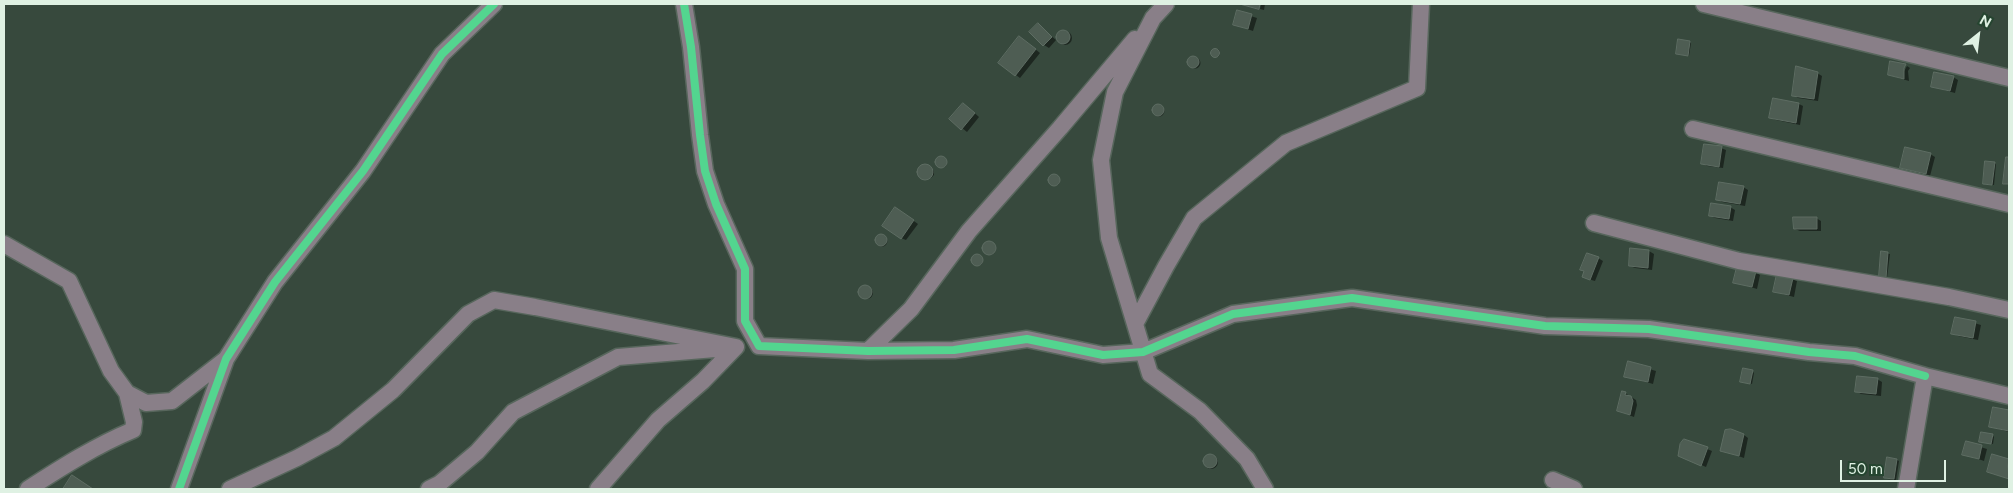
<!DOCTYPE html>
<html>
<head>
<meta charset="utf-8">
<style>
  body { margin:0 }
  #map { position:relative; width:2013px; height:493px; overflow:hidden; background:#37493d; font-family:Figtree,sans-serif }
  canvas { display:block }
  .frame { position:absolute; inset:0; border:5px solid #dff1e3; pointer-events:none }
  .north { position:absolute; left:1953px; top:10px; width:50px; height:50px; -webkit-text-stroke:4px #254530; paint-order:stroke; rotate:29deg; font-size:14px; font-weight:700; line-height:20px; text-align:center; color:#dff1e3 }
  .north::after { content:''; display:block; margin:auto; width:18px; height:22px; background:#dff1e3; clip-path:polygon(50% 0,100% 100%,50% 72%,0 100%) }
  .scale { position:absolute; left:1840px; top:460px; width:106px; height:22px; box-sizing:border-box; border:2px solid #dff1e3; border-top:0; padding-left:6px; font-size:15px; line-height:18px; white-space:nowrap; color:#dff1e3; -webkit-text-stroke:4px #254530; paint-order:stroke }
</style>
</head>
<body>
<div id="map">
<canvas width="2013" height="493"></canvas>
<div class="frame"></div>
<div class="north">N</div>
<div class="scale">50 m</div>
</div>
<script>
const g = document.querySelector('canvas').getContext('2d');
g.lineJoin = 'round';
function paint(path, color) {
  g.fillStyle = color;
  g.fill(path, 'evenodd');
}
function trace(path, color, width, dash) {
  g.strokeStyle = color;
  g.lineWidth = width;
  g.lineCap = dash ? 'butt' : 'round';
  g.setLineDash(dash || []);
  g.stroke(path);
}
paint(new Path2D(`
  M1261,4H1265L1264,10L1260,9Z
  M1238,12L1257,18L1253,31L1235,25Z
  M1038,25L1056,40L1049,48L1044,45Z
  M1058 38a7 7 0 1 1 14 0a7 7 0 1 1-14 0Z
  M1024,40L1040,53L1020,78L1016,75Z
  M1689,42L1691,43L1689,56L1677,54Z
  M1212 53a4 4 0 1 1 8 0a4 4 0 1 1-8 0Z
  M1189.5 63a5.5 5.5 0 1 1 11 0a5.5 5.5 0 1 1-11 0Z
  M1907,66L1910,68L1908,71L1909,81L1889,75H1902Z
  M1817,73L1822,76L1818,101L1798,98L1793,95Z
  M1953,77L1958,80L1955,93L1933,87Z
  M1799,104L1803,106L1800,125L1776,120L1771,118Z
  M1153.5 111a5.5 5.5 0 1 1 11 0a5.5 5.5 0 1 1-11 0Z
  M968,107L979,117L967,132L951,119Z
  M1721,148L1726,150L1723,168L1707,166L1702,163Z
  M1930,154L1935,157L1930,176L1901,168Z
  M937 163a5 5 0 1 1 10 0a5 5 0 1 1-10 0Z
  M1994,163L1996,164L1994,185H1986L1984,183Z
  M926,165L934,171V175L931,178H922L919,175V170L922,166Z
  M1050 181a5 5 0 1 1 10 0a5 5 0 1 1-10 0Z
  M1743,187L1748,190L1745,206L1722,202L1717,199Z
  M1730,207L1735,210L1733,221L1715,218L1710,216Z
  M900,211L918,224L906,240L901,238Z
  M1816,218L1821,221V231H1800L1795,229Z
  M876.5 241a5.5 5.5 0 1 1 11 0a5.5 5.5 0 1 1-11 0Z
  M984 249a6 6 0 1 1 12 0a6 6 0 1 1-12 0Z
  M1649,251L1654,254L1652,270L1635,268L1630,266Z
  M1882,253L1890,254L1887,278H1882Z
  M973 261a5 5 0 1 1 10 0a5 5 0 1 1-10 0Z
  M1598,258L1603,261L1595,281L1588,279Z
  M1755,272L1760,275L1757,289L1735,282Z
  M1792,279L1797,281L1794,297L1775,292Z
  M861 293a6 6 0 1 1 12 0a6 6 0 1 1-12 0Z
  M1956,318L1981,325L1978,340L1958,336L1953,333Z
  M1629,363L1656,371L1653,384L1626,376Z
  M1752,371L1754,373L1752,384L1744,382Z
  M1877,379L1882,382L1881,396L1861,394L1856,391Z
  M1625,393L1636,400L1637,405L1634,417L1618,411Z
  M1994,409L2009,412V432L1991,427Z
  M1744,435L1748,438L1744,458L1721,450Z
  M1992,435L1994,437L1993,444L1982,442Z
  M1685,440L1712,451L1706,467L1685,458Z
  M1967,443L1987,449L1984,461L1964,454Z
  M1993,455L2009,461V479L1993,474Z
  M1204 462a7 7 0 1 1 14 0a7 7 0 1 1-14 0Z
  M1897,460L1899,461L1896,480L1887,479L1885,477Z`), '#0007');
const building = new Path2D(`
  M1240,4H1260L1259,9Z
  M1237,10L1252,14L1248,29L1233,25Z
  M1038,23L1052,37L1043,46L1029,32Z
  M1056 37a7 7 0 1 1 14 0a7 7 0 1 1-14 0Z
  M1019,36L1036,49L1015,76L998,63Z
  M1678,39L1690,41L1688,56L1676,54Z
  M1210.5 53a4.5 4.5 0 1 1 9 0a4.5 4.5 0 1 1-9 0Z
  M1187 62a6 6 0 1 1 12 0a6 6 0 1 1-12 0Z
  M1890,61L1906,64L1904,68V79L1888,75Z
  M1796,66L1818,72L1814,99L1792,96Z
  M1934,72L1954,76L1950,91L1931,87Z
  M1773,98L1799,103L1796,123L1769,118Z
  M963,103L975,113L961,130L949,119Z
  M1152 110a6 6 0 1 1 12 0a6 6 0 1 1-12 0Z
  M1704,144L1722,146L1719,167L1701,164Z
  M1905,147L1931,153L1926,174L1900,168Z
  M935 162a6 6 0 1 1 12 0a6 6 0 1 1-12 0Z
  M2006,157H2009V184H2003Z
  M1985,161L1995,162L1992,185L1983,184Z
  M917 172a8 8 0 1 1 16 0a8 8 0 1 1-16 0Z
  M1048 180a6 6 0 1 1 12 0a6 6 0 1 1-12 0Z
  M1719,182L1744,186L1740,204L1716,200Z
  M1711,203L1731,206L1729,219L1709,216Z
  M895,207L914,220L901,239L882,226Z
  M1793,217H1817V229H1794Z
  M875 240a6 6 0 1 1 12 0a6 6 0 1 1-12 0Z
  M982 248a7 7 0 1 1 14 0a7 7 0 1 1-14 0Z
  M1630,248L1649,250L1648,268L1629,266Z
  M1881,251L1888,252L1886,278L1879,277Z
  M1587,253L1599,257L1590,280L1582,277L1584,271L1580,270Z
  M971 260a6 6 0 1 1 12 0a6 6 0 1 1-12 0Z
  M1737,267L1756,271L1752,287L1733,283Z
  M1777,274L1793,278L1789,295L1773,292Z
  M858 292a7 7 0 1 1 14 0a7 7 0 1 1-14 0Z
  M1955,317L1976,321L1973,338L1951,334Z
  M1628,361L1651,367L1648,382L1624,377Z
  M1743,368L1753,370L1750,384L1740,382Z
  M1857,376L1878,378L1876,394L1855,392Z
  M1622,391L1626,392L1625,395L1631,396L1633,401L1630,415L1617,411Z
  M1993,407L2009,410V431L1989,427Z
  M1731,429L1744,434L1739,456L1720,451L1725,430Z
  M1981,432L1993,434L1991,444L1979,442Z
  M1684,439L1708,447L1701,466L1678,456L1680,444Z
  M1966,441L1982,445L1979,459L1962,455Z
  M1203 461a7 7 0 1 1 14 0a7 7 0 1 1-14 0Z
  M1992,454L2009,459L2008,466L2009,479L1987,472Z
  M1887,457L1897,459L1894,479L1884,478Z
  M72,475L93,489H63Z`);
paint(building, '#4e5d53');
trace(building, '#5e6d63', 1);
const minor = new Path2D(`
  M684,4L691,47L700,135L705,171L716,204L745,269V321L759,346L868,351L954,350L1027,339L1103,355L1143,352L1233,314L1352,298L1545,326L1649,329L1809,352L1855,356L1925,376
  M1166,4L1153,18L1115,92L1101,160L1109,238L1150,374L1200,411L1247,459L1265,489
  M1704,4L2009,78
  M1693,129L2009,204
  M1594,223L1739,261L1949,297L2009,310
  M4,244L69,281L111,371L127,393L146,403L172,401L226,359
  M1135,324L1166,266L1194,218L1286,143L1417,88L1421,4
  M868,351L911,309L969,231L1060,128L1135,39
  M1553,480L1574,489
  M28,489C62,467 95,446 133,430L134,422L127,393
  M179,489L226,359L275,282L363,171L442,54L494,4
  M230,489L297,458L334,438L393,390L468,314L494,300L535,307L736,347
  M429,489L439,484L477,452L513,412L618,357L715,349
  M598,489L658,420L703,381L736,347
  M1906,489L1925,376L2009,396`);
trace(minor, '#57665c', 19);
trace(minor, '#897f88', 16);
trace(new Path2D(`
  M684,4L691,47L700,135L705,171L716,204L745,269V321L759,346L868,351L954,350L1027,339L1103,355L1143,352L1233,314L1352,298L1545,326L1649,329L1809,352L1855,356L1925,376
  M179,489L226,359L275,282L363,171L442,54L494,4`), '#53d58f', 8);
</script>
</body>
</html>
